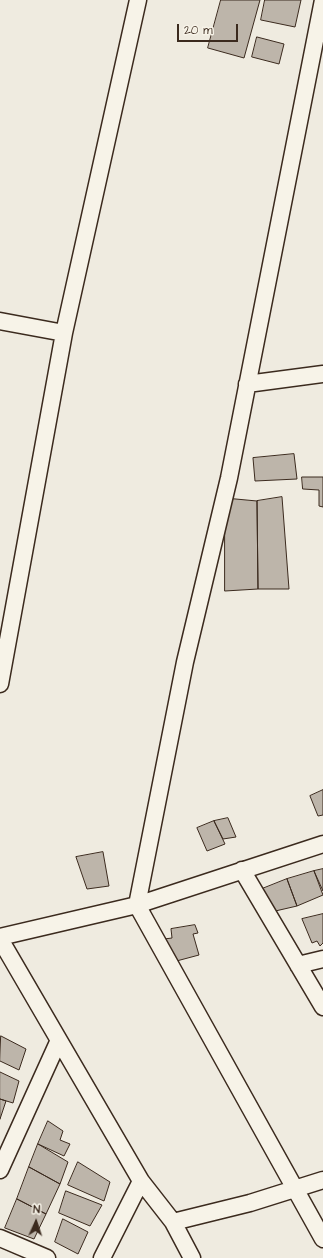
<!DOCTYPE html>
<html>
<head>
<meta charset="utf-8">
<style>
  body { margin:0 }
  #map { position:relative; width:323px; height:1258px; overflow:hidden; background:#efebe0; font-family:"Architects Daughter",sans-serif }
  canvas { display:block }
  .north { position:absolute; left:16px; top:1202px; width:40px; height:40px; -webkit-text-stroke:3px #f7f3e8; paint-order:stroke; rotate:3deg; font-size:11px; font-weight:700; line-height:16px; text-align:center; color:#3b2a1e }
  .north::after { content:''; display:block; margin:auto; width:14px; height:18px; background:#3b2a1e; clip-path:polygon(50% 0,100% 100%,50% 72%,0 100%) }
  .scale { position:absolute; left:177px; top:24px; width:61px; height:18px; box-sizing:border-box; border:2px solid #3b2a1e; border-top:0; padding-left:5px; font-size:12px; line-height:14px; white-space:nowrap; color:#3b2a1e; -webkit-text-stroke:3px #f7f3e8; paint-order:stroke }
</style>
</head>
<body>
<div id="map">
<canvas width="323" height="1258"></canvas>
<div class="north">N</div>
<div class="scale">20 m</div>
</div>
<script>
const g = document.querySelector('canvas').getContext('2d');
g.lineJoin = 'round';
function paint(path, color) {
  g.fillStyle = color;
  g.fill(path, 'evenodd');
}
function trace(path, color, width, dash) {
  g.strokeStyle = color;
  g.lineWidth = width;
  g.lineCap = dash ? 'butt' : 'round';
  g.setLineDash(dash || []);
  g.stroke(path);
}
const building = new Path2D(`
  M221,0H260L244,58L208,48Z
  M265,0H301L295,27L261,20Z
  M257,37L284,44L279,64L252,57Z
  M294,454L297,479L255,481L253,458Z
  M302,477H323V507L319,506V490L303,489Z
  M282,497L289,589H258L257,501Z
  M225,498L257,501L258,589L225,591Z
  M323,790V815L318,816L310,796Z
  M228,818L236,837L223,839L214,821Z
  M214,821L225,844L207,851L197,828Z
  M103,852L109,886L87,889L76,857Z
  M323,869V891L314,871Z
  M314,871L323,895L297,906L287,879Z
  M287,879L297,906L271,912L262,889Z
  M323,914V943L320,946L317,941L312,943L302,919Z
  M195,925L198,933L193,934L199,955L169,963L164,939L172,938L171,929Z
  M1,1036L26,1049L19,1070L0,1061Z
  M0,1072L19,1081L13,1103L0,1099Z
  M0,1099L6,1101L0,1119Z
  M48,1121L63,1131L60,1140L70,1144L64,1156L38,1144Z
  M38,1144L68,1162L60,1184L29,1167Z
  M78,1162L110,1182L104,1201L68,1185Z
  M29,1167L60,1184L46,1214L17,1199Z
  M66,1191L102,1205L90,1226L59,1213Z
  M17,1199L46,1214L34,1239L5,1228Z
  M63,1219L88,1232L78,1254L55,1242Z`);
paint(building, '#bdb5aa');
trace(building, '#3b2a1e', 1);
const minor = new Path2D(`
  M0,321L64,333
  M247,384L323,374
  M0,684L64,333L138,0
  M323,844L137,905L323,1239
  M242,870L323,1007
  M0,937L137,905L185,662L229,478L323,0
  M0,939L141,1181L173,1222L250,1203L323,1180
  M298,965L323,959
  M0,1170L59,1040
  M173,1222L192,1258
  M0,1238L47,1258
  M102,1258L141,1181`);
trace(minor, '#3b2a1e', 19);
trace(minor, '#f7f3e8', 16);
</script>
</body>
</html>
